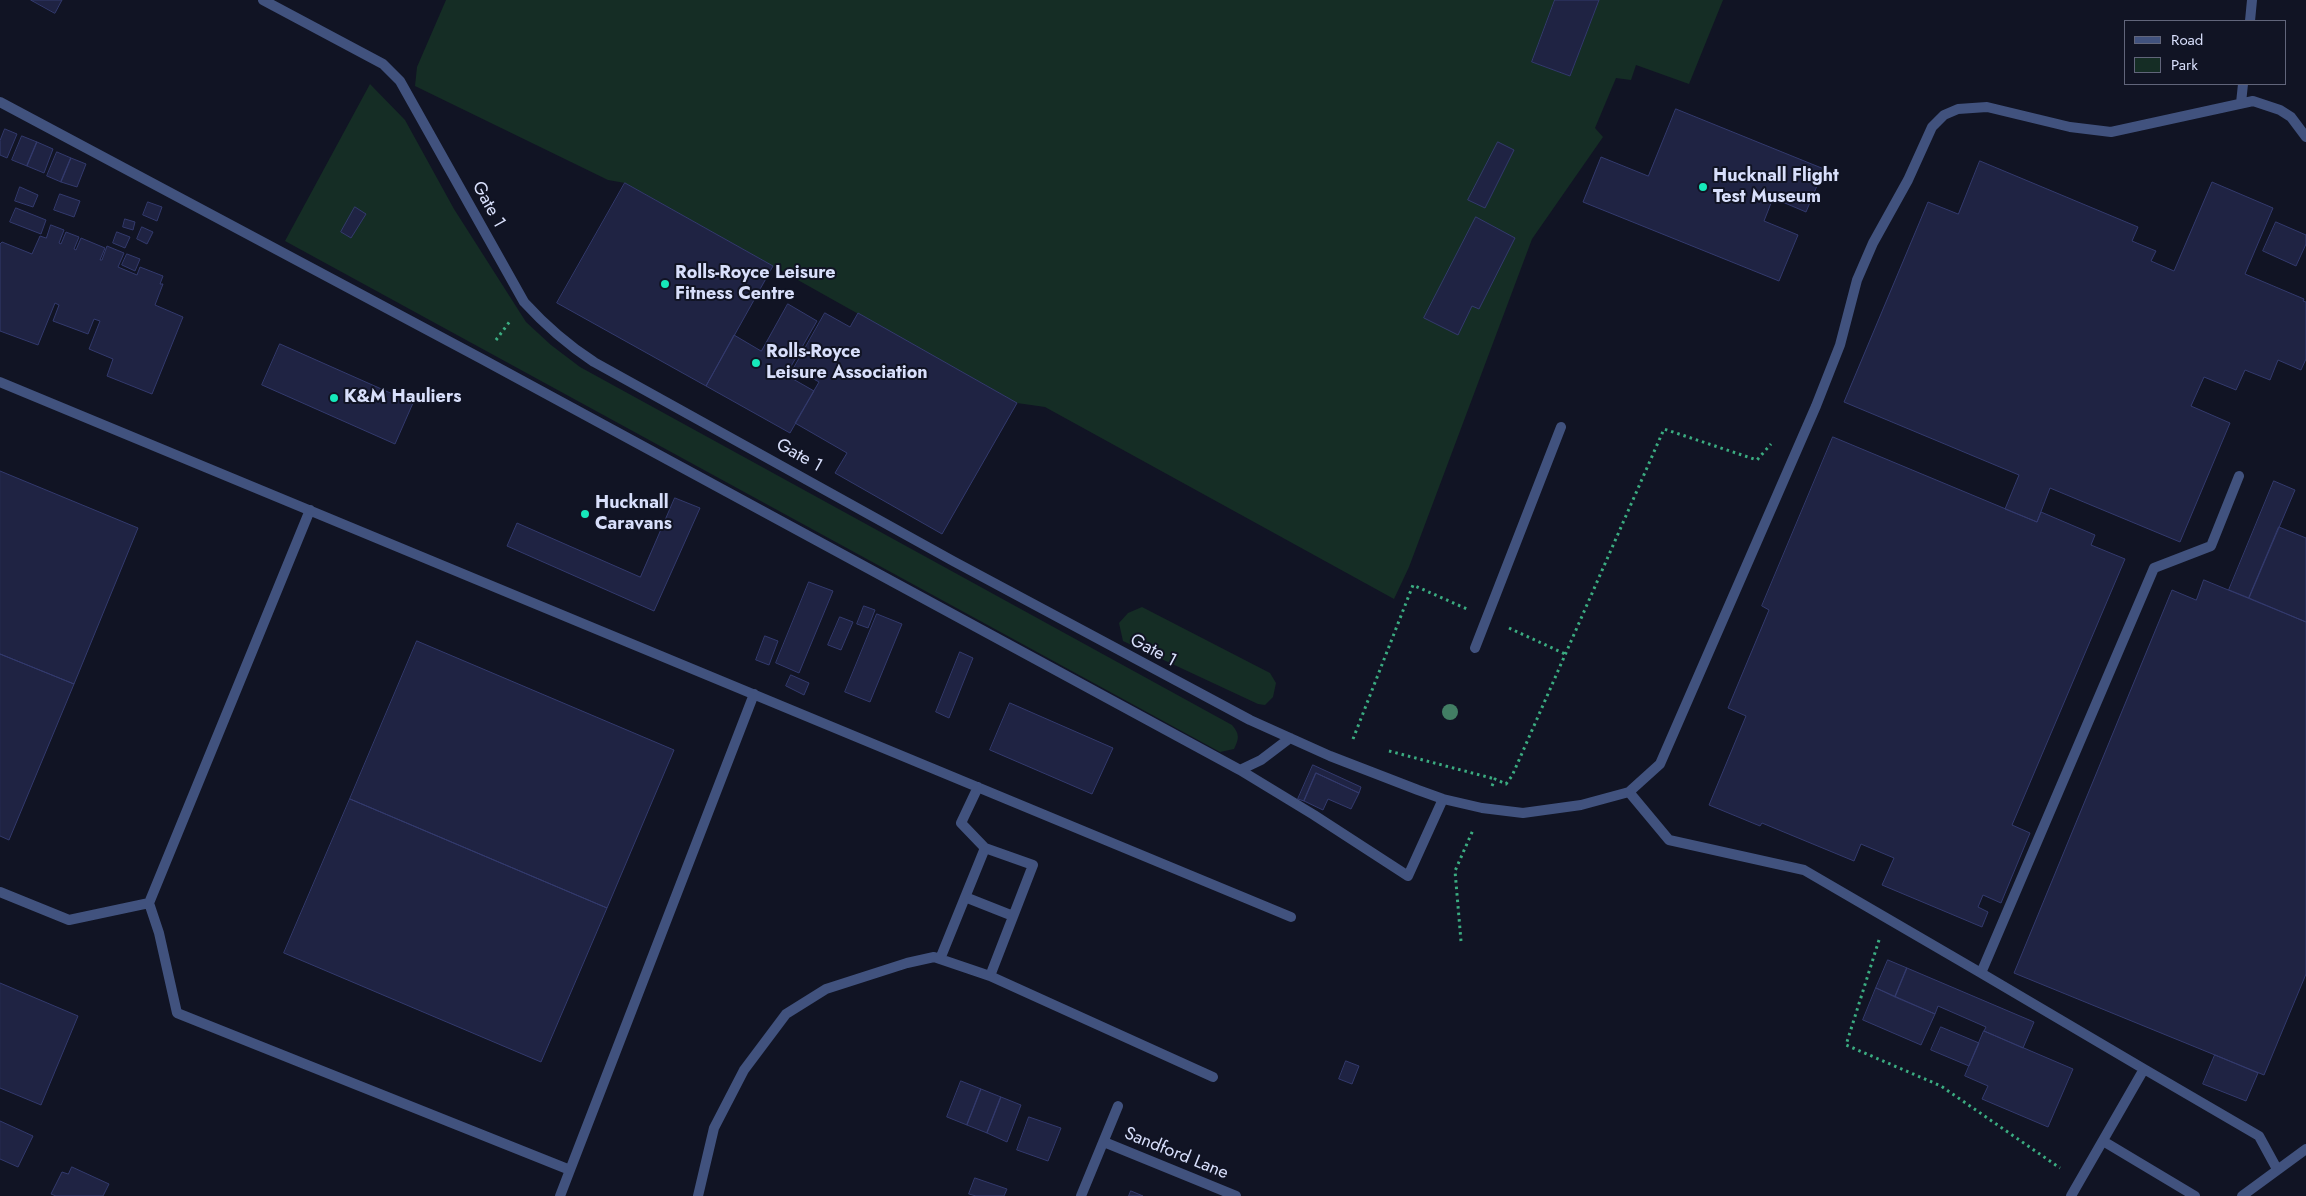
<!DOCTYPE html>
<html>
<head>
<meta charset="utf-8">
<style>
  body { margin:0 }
  #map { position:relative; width:2306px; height:1196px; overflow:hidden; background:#111424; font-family:Jost,sans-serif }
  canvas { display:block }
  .legend { position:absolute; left:2124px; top:20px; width:162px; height:65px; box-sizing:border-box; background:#111424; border:1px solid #61657a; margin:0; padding:6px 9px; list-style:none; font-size:15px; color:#d8dffb }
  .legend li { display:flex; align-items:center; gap:10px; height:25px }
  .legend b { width:25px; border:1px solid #61657a }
</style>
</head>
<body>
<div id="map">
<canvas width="2306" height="1196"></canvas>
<ul class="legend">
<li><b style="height:6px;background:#41527e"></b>Road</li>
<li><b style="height:14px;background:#152d25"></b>Park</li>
</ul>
</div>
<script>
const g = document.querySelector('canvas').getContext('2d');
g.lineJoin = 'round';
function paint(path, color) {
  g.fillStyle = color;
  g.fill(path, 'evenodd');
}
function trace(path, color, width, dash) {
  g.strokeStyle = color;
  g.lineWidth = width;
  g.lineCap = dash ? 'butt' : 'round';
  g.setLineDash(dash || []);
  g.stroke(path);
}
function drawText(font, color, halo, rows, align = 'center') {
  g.font = font + ' Jost,sans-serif';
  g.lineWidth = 4;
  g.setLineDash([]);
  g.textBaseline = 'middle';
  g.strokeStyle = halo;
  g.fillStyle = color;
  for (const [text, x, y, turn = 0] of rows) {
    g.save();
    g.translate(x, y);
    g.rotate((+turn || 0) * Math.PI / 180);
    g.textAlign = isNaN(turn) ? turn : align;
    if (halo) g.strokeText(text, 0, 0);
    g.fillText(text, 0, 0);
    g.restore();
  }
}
paint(new Path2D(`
  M446,0H1555L1532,62L1570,76L1599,0H1723L1689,84L1636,65L1631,80L1616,78L1595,128L1603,137L1532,239L1409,567L1394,599L1045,407L1017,403L625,183L608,180L415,86L417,67Z
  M370,84L405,120L454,209L526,322L551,345L580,367L1232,725C1240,734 1239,739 1234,749L1220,752L285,241Z
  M1142,607L1270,673L1276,683L1273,697L1265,705L1258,704L1123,641L1119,623L1128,613Z`), '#152d25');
const building = new Path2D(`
  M31,0H62L55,13Z
  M1555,0H1599L1570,76L1532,62Z
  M1676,109L1824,169L1806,212L1773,198L1764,221L1798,235L1779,281L1583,202L1601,157L1648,176Z
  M5,129L17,134L7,158L0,155V141Z
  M22,136L37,142L27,166L12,160Z
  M37,142L53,149L44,173L27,166Z
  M1498,142L1514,150L1485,208L1468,200Z
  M57,152L71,158L61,182L47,176Z
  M71,158L86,164L77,187L61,182Z
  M1980,161L2138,227L2132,241L2156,251L2151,261L2174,271L2212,182L2273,208L2245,274L2304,299L2303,301L2306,302V359L2301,370L2278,360L2270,380L2245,370L2236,390L2204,377L2191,406L2230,423L2180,542L2050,488L2037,522L2005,509L2019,475L1844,402L1928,202L1958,214Z
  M625,183L773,266L706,386L557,303Z
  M20,187L38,195L33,207L15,201Z
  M60,194L80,201L74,217L54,210Z
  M148,202L162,207L157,221L143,215Z
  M355,207L366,214L351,238L341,232Z
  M16,208L46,220L41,234L10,222Z
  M1476,217L1515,238L1479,309L1472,306L1458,335L1424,318Z
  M125,219L135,222L133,230L123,227Z
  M2276,222L2306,235V244L2296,266L2263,251Z
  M51,225L64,230L59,243L61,244L66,232L79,237L74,249L76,250L81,238L105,248L100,260H102L107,246L124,253L118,267L137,275L140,267L163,276L160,284H163L155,305L183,317L152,394L107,376L113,359L89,349L100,321L94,319L88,334L53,321L59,305L55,303L38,345L0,331V244L2,242L32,254L40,236L46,238Z
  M142,227L153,232L147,244L137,239Z
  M117,232L130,237L125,248L113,243Z
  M127,254L140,259L135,271L122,265Z
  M788,304L817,321L786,375L814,391L790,433L706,386L734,335L761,351Z
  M825,313L850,327L858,313L1017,403L942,534L835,473L847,453L795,423L819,382L794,368Z
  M280,344L413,403L395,444L262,385Z
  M1833,437L2037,522L2041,512L2095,535L2091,545L2125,559L2012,825L2030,833L2001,903L1983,895L1978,907L1988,912L1982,927L1882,885L1894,858L1861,844L1854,861L1762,823L1760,826L1709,805L1746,716L1728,708L1769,610L1762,606Z
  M0,471L138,528L74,684L0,654Z
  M2274,481L2295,490L2249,598L2229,590Z
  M675,498L700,508L654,611L507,546L517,523L640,577Z
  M2279,527L2306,538V622L2249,598Z
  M2204,580L2306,622V974L2264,1075L2014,973L2172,590L2196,600Z
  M809,582L833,591L799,673L776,663Z
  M864,606L875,610L868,628L857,624Z
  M877,614L902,624L870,702L845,692Z
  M840,617L853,622L841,650L828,645Z
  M765,636L778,641L769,665L756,660Z
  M417,641L674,750L607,908L350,799Z
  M960,652L973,658L949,718L936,712Z
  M0,654L74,684L9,840L0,836Z
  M791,675L809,683L804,695L786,686Z
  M1010,703L1113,748L1092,794L990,750Z
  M1313,765L1361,787L1359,793L1316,773L1304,801L1298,799Z
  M1316,773L1359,793L1351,809L1328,799L1323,810L1304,801Z
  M350,799L607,908L541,1062L284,953Z
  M1888,960L1907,968L1895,997L1876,988Z
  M1907,968L2034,1022L2023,1048L1984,1031L1986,1027L1938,1006L1935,1014L1895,997Z
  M0,983L78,1016L41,1105L0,1088Z
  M1876,988L1935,1014L1921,1045L1863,1020Z
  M1941,1027L1979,1043L1969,1066L1931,1050Z
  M1984,1031L2073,1069L2048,1127L1982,1099L1988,1086L1965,1076Z
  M2215,1055L2258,1073L2246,1101L2203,1084Z
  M1346,1061L1359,1066L1352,1084L1339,1079Z
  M961,1081L981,1089L967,1125L947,1117Z
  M981,1089L1001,1097L987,1133L967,1125Z
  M1001,1097L1021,1105L1007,1142L987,1133Z
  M1029,1117L1061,1128L1048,1161L1017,1150Z
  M0,1121L33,1136L18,1167L0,1159Z
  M72,1167L109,1184L103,1196H56L51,1194L62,1172L68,1174Z
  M975,1178L1007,1189L1004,1196H976L969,1194Z
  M1131,1191L1143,1196H1129Z`);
paint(building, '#1f2343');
trace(building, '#333a6d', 1);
trace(new Path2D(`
  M496,340L510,321
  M1509,628L1565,654
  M1353,739L1413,585L1467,609
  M1389,751L1495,779
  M1492,786L1495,779L1506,784L1512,776L1664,429L1757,460L1771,444
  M1879,940L1846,1045L1941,1086L2060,1168
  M1461,941L1455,871L1473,830`), '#3bac81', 3, [2.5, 4]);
trace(new Path2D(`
  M263,0L383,64L400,81L524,302C545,325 568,345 594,362L953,561L1250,720L1330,756L1418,790L1443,799L1482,808L1523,813L1581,805L1629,792L1660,764L1816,406L1840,345L1857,280L1873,243L1908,180L1932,127L1944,115L1958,109L1987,107L2070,127L2111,132L2253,101L2280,110L2291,117L2306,137
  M2250,21L2252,0
  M0,102L482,359L1240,770L1314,815L1408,876L1443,799
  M2241,103L2243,84
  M0,382L1291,917
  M310,510L149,903L159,933L177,1013L570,1170L754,694
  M1475,648L1561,427
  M1240,770L1261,760L1290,738
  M978,787L961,823L985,848L1033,865L990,976L1213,1077
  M1629,792L1669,840L1804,870L1981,973
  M0,892L69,920L149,903
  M965,897L1013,916
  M940,959L985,848
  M2144,1069L1981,973L2154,568L2211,546L2239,476
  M2103,1141L2195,1196
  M560,1196L570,1170
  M698,1196L714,1128L744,1070L786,1014L826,989L907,963L934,957L990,976
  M2071,1196L2144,1069L2259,1136L2277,1169
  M2242,1196L2306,1149`), '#41527e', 10);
trace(new Path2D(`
  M1104,1142L1236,1196
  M1081,1196L1118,1106`), '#41527e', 10);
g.fillStyle = '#427e64';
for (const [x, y] of [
  [1450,712]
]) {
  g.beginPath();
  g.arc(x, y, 8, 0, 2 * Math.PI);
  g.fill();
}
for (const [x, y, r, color] of [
  [1703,187,5,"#16e9bb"],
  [665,284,5,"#16e9bb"],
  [756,363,5,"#16e9bb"],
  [334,398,5,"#16e9bb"],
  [585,514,5,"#16e9bb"]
]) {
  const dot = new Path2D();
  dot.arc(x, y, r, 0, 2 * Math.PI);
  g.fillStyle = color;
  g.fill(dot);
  trace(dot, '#111424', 2);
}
drawText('bold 18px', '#d8dffb', '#111424', [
  ["Hucknall Flight",1713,177],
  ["Test Museum",1713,198],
  ["Rolls-Royce Leisure",675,274],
  ["Fitness Centre",675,295],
  ["Rolls-Royce",766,353],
  ["Leisure Association",766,374],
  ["K&M Hauliers",344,398],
  ["Hucknall",595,504],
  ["Caravans",595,525]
], 'left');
drawText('18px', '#d8dffb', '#111424', [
  ["Gate 1",488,205,61],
  ["Gate 1",799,456,29],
  ["Gate 1",1153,651,28],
  ["Sandford Lane",1176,1154,22]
]);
</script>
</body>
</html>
